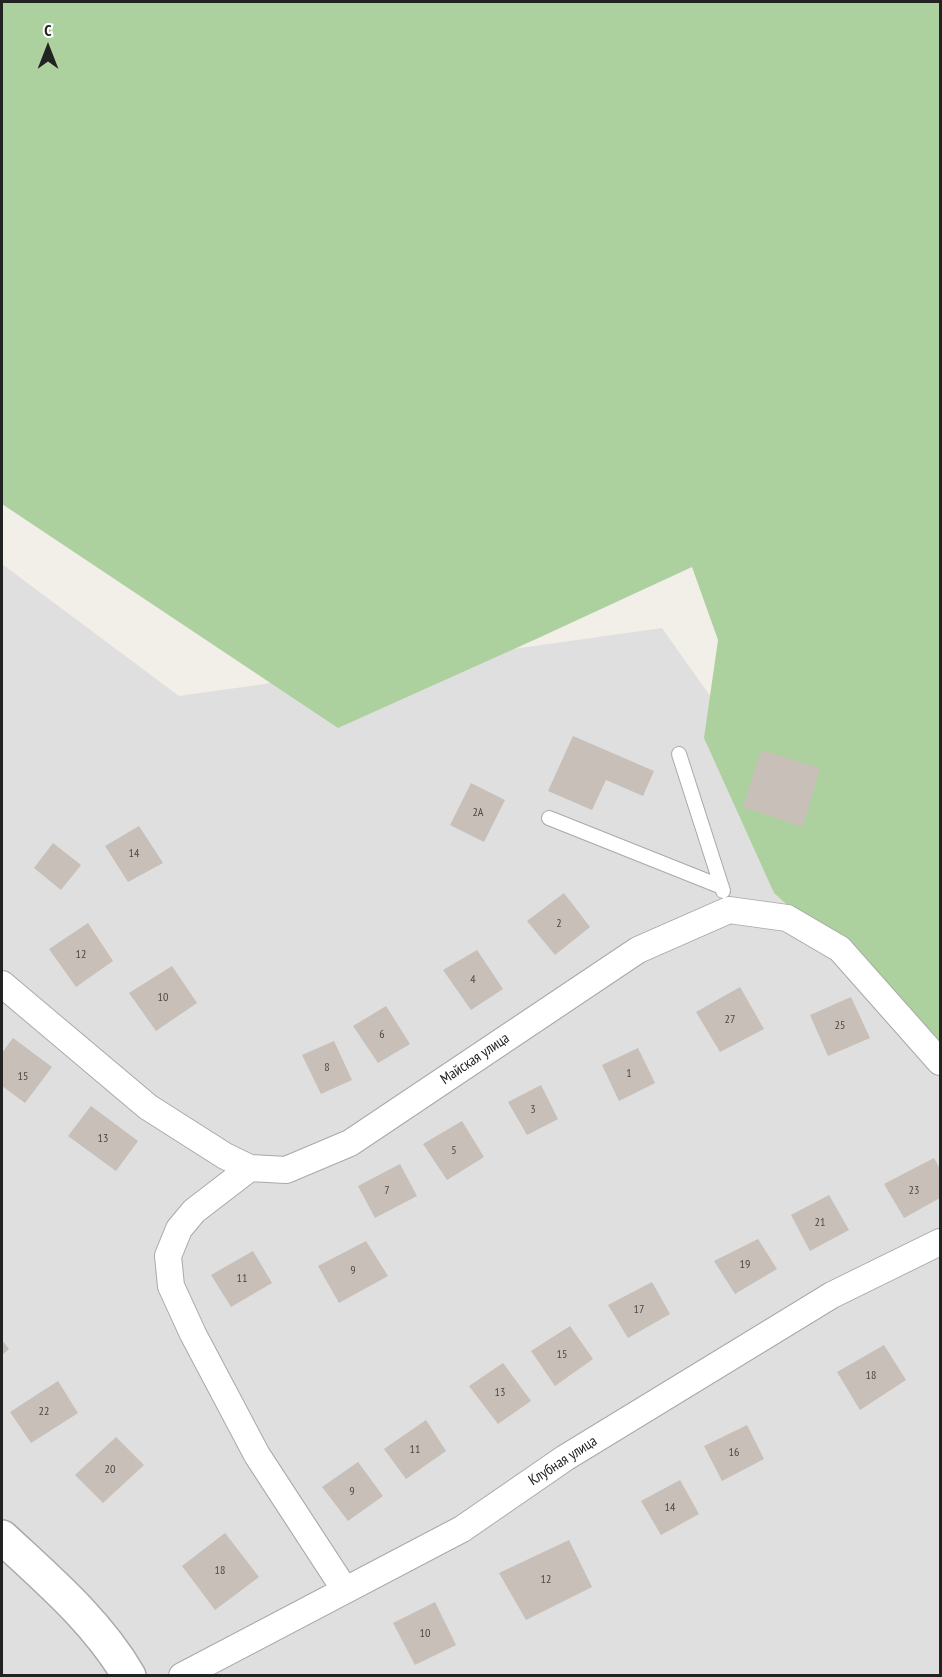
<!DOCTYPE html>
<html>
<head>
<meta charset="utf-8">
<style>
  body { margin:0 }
  #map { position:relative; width:942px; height:1677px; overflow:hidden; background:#f2efe9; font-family:"PT Sans Narrow",sans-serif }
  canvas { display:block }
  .frame { position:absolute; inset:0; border:3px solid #222; pointer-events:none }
  .north { position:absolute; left:18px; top:18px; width:60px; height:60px; -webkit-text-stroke:4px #fff; paint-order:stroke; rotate:0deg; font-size:16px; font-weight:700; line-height:24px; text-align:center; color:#222 }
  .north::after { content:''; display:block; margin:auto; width:21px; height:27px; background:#222; clip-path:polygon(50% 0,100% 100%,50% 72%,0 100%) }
</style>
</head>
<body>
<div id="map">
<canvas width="942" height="1677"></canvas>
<div class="frame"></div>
<div class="north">С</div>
</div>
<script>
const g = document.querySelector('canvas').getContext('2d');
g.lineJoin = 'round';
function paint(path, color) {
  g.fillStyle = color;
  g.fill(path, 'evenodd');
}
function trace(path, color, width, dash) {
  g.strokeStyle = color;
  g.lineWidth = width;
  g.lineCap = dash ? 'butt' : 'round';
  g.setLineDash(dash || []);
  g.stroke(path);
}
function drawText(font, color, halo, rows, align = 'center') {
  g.font = font + ' "PT Sans Narrow",sans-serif';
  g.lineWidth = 5;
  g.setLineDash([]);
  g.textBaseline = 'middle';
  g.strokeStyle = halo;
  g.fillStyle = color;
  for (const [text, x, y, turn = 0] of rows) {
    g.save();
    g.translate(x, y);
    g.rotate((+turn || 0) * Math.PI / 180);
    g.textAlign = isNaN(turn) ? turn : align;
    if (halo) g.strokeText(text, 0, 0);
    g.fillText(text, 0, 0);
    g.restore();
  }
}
paint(new Path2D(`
  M2,564L179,696L662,628L940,1020V1675H2Z`), '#e0dfdf');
paint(new Path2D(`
  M2,2H940V1041L774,893L704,738L718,640L692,567L534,640L338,728L2,504Z`), '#add19e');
paint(new Path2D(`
  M573,736L654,771L643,796L606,780L592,810L548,791Z
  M761,750L820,768L803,827L743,807Z
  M471,783L505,800L484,842L450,825Z
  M139,826L163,863L128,882L105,846Z
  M53,843L81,865L61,890L34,868Z
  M564,893L590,927L555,955L527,921Z
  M88,923L113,961L76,987L49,949Z
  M477,950L503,989L471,1010L443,970Z
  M172,966L197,1003L156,1031L129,993Z
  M740,987L764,1029L720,1052L696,1012Z
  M851,997L870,1038L828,1056L810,1015Z
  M386,1006L410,1044L378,1063L353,1026Z
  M13,1038L52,1067L25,1103L2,1086V1053Z
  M334,1041L352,1080L321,1094L302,1055Z
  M638,1048L655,1083L619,1101L602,1065Z
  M541,1085L558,1119L527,1135L508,1102Z
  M91,1106L138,1141L116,1171L68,1136Z
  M462,1121L484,1157L447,1180L423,1144Z
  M934,1158L940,1169V1198L904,1218L884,1184Z
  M400,1164L417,1196L375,1218L358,1186Z
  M829,1195L849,1230L810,1251L791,1215Z
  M758,1239L777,1269L735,1294L714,1261Z
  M366,1241L388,1276L339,1303L318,1266Z
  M253,1251L272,1283L231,1307L211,1275Z
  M652,1282L670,1314L628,1338L608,1305Z
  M570,1326L593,1359L555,1386L531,1351Z
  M2,1340L9,1349L2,1355Z
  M884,1345L906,1380L860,1410L837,1372Z
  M503,1363L531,1401L498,1424L469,1386Z
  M58,1381L78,1413L31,1443L10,1412Z
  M426,1420L446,1451L406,1479L384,1449Z
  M747,1425L764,1459L722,1481L704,1446Z
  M116,1437L144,1465L103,1503L75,1475Z
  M358,1462L383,1496L348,1521L322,1487Z
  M680,1480L699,1514L661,1535L641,1501Z
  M225,1533L259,1577L215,1610L182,1566Z
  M569,1540L592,1587L526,1620L499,1573Z
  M435,1602L456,1645L415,1665L393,1623Z`), '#c7bfb8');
const service = new Path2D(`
  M679,754L723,891
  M549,818L722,887`);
const minor = new Path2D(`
  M2,984L148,1107L225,1156L250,1168L286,1170L350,1143L638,950L729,910L787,918L840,949L940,1062
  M250,1168L194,1211L179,1229L168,1256L171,1286L193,1334L257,1455L345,1590
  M182,1676L462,1529L565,1458L832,1295L940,1242`);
const tertiary = new Path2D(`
  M2,1537C47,1579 97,1621 129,1676`);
trace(service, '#a9a9a9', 16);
trace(minor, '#a9a9a9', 28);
trace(tertiary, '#a9a9a9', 36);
trace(service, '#fff', 14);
trace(minor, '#fff', 26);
trace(tertiary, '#fff', 33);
drawText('12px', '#4b4948', null, [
  ["2А",478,813],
  ["14",134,854],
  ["2",559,924],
  ["12",81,955],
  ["4",473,980],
  ["10",163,998],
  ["27",730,1020],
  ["25",840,1026],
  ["6",382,1035],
  ["8",327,1068],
  ["1",629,1074],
  ["15",23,1077],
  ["3",533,1110],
  ["13",103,1139],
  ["5",454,1151],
  ["7",387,1191],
  ["23",914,1191],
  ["21",820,1223],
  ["19",745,1265],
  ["9",353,1271],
  ["11",242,1279],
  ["17",639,1310],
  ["15",562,1355],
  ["18",871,1376],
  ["13",500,1393],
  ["22",44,1412],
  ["11",415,1450],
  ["16",734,1453],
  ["20",110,1470],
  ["9",352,1492],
  ["14",670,1508],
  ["18",220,1571],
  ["12",546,1580],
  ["10",425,1634]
]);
drawText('15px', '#222', '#fff', [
  ["Майская улица",475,1059,-34],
  ["Клубная улица",563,1461,-33]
]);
</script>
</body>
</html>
